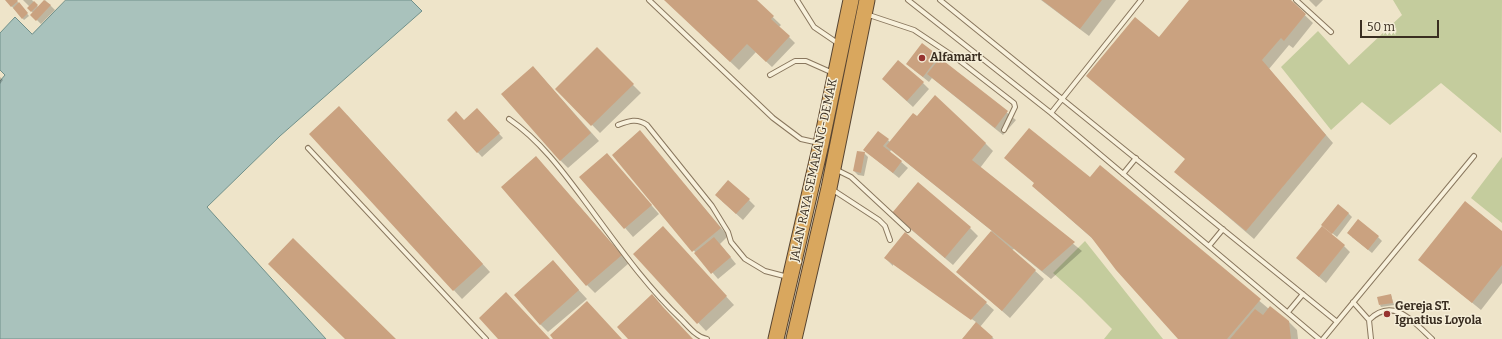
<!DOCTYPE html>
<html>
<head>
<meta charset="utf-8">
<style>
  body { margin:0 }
  #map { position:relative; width:1502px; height:339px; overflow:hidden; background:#eee4c9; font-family:Bitter,serif }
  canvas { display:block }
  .scale { position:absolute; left:1360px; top:20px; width:79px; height:18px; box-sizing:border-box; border:2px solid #3a2e21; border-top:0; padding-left:5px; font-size:12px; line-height:14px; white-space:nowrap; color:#3a2e21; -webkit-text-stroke:3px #f5eed8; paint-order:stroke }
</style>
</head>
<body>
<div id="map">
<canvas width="1502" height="339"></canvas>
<div class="scale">50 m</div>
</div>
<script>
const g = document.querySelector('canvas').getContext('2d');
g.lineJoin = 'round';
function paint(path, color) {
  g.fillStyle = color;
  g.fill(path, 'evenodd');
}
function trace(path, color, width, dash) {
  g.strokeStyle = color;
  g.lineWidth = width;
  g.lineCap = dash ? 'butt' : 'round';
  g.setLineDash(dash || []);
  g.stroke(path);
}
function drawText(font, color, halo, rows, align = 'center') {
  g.font = font + ' Bitter,serif';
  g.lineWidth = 3;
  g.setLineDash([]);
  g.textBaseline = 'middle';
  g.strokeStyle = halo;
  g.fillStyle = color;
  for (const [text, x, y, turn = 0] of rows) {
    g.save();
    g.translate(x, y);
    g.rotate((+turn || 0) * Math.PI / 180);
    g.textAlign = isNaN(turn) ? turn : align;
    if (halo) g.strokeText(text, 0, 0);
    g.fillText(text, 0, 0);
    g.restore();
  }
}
paint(new Path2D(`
  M1393,0H1502L1501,133L1441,83L1390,125L1362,102L1331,130L1281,67L1318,31L1349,65L1402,15Z
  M1502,157V223L1471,198Z
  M1085,241L1163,339H1104L1112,329L1081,298L1053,273Z`), '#c4cc9d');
const water = new Path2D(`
  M66,0H411L422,11L280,136L207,207L326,339H0V81L5,75L0,70V33L15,17L32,34Z`);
paint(water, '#a9c2bc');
trace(water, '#70908a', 1);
paint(new Path2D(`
  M6,0H16L29,16L24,20Z
  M23,0H32L38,7L45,0L55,10L41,24L32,15L33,13L29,8L30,7Z
  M665,0H755L781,25L779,27L795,43L772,67L756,52L739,70Z
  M1041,0H1116L1089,36Z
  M1191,0H1289L1313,23L1293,48L1289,45L1269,69L1333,143L1254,239L1176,172L1186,159L1087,76L1159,38Z
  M1309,0H1323L1316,7Z
  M597,49L641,93L600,133L557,89Z
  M938,57L1016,120L1003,135L932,78L929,82L914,70Z
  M541,76L599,141L568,168L560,160Z
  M0,77L3,80L0,84Z
  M923,83L929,89L913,107L889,85Z
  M481,114L503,138L482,157L448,120L464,121Z
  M347,115L490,272L462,299L310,134Z
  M640,132L728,236L720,244L736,264L718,279L613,155Z
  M888,140L891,143H985L993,151L980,168L1082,251L1051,279L1014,249L1012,250L1044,279L1010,318L958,272L992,231L891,150L890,152L908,168L899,178L864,150Z
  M864,153L868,157L864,176L858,175L854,171Z
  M607,154L659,214L633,237L581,177Z
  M542,164L629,263L595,293L587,285Z
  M1100,167L1269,309L1289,322L1297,330L1298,339H1180L1094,240L1033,186L1090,178Z
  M749,200L755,206L743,220L722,201Z
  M1348,213L1352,217L1337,237L1327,229Z
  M901,221L970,228L978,236L953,265Z
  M1502,232V283L1481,310L1420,260Z
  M670,236L734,305L706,331L634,254Z
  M1352,237H1378L1382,241L1372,253Z
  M1344,246L1350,252L1326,283L1297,258Z
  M885,258L986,303L994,310L980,327L994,339H964L976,322L893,263V266Z
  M553,262L587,299L548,332L540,324Z
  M1391,295L1394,305L1381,307L1380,305Z`), '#0003');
paint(new Path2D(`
  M5,0H17L18,1L11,7Z
  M44,0L51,5L36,21L30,15Z
  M664,0H757L774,16L771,19L790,36L766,62L747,44L730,62Z
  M1042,0H1102L1080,29Z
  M1189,0H1291L1306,14L1284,41L1281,38L1262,60L1326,135L1246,231L1174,172L1185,159L1086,76L1135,17L1159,37Z
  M34,1L38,5L31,12L27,8Z
  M19,2L28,13L22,19L13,8Z
  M922,43L939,56L923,77L906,64Z
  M597,47L634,84L591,126L555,89Z
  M940,58L1008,111L995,128L927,74Z
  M898,60L924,82L907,101L882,79Z
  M533,66L591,133L560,161L501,94Z
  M935,95L986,143L972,160L1075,242L1042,271L886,146L913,113L917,116Z
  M339,106L483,264L453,291L309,134Z
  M477,108L500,133L477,153L447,120L456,111L464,120Z
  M1029,128L1090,177L1100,165L1261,299L1227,339H1178L1116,270L1091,237L1032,186L1034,183L1004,158Z
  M640,130L721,228L692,252L612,155Z
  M878,131L889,139L883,146L902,161L893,173L863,150Z
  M857,151L865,152L861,173L853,171Z
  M607,153L652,205L624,229L579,177Z
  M536,156L622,255L586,286L501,187Z
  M728,180L750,199L736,214L715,195Z
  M918,182L971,227L945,258L892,213Z
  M1465,201L1502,231V265L1472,303L1418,260Z
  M1338,204L1349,213L1332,234L1321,225Z
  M1358,219L1379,236L1368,250L1347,233Z
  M663,226L727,296L697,324L633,254Z
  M1322,226L1345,245L1319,277L1296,258Z
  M991,231L1036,270L1002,311L956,272Z
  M905,232L987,302L971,320L884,258Z
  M714,237L731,257L711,274L694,253Z
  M293,238L396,339H345L268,264Z
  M553,260L579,290L540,325L514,295Z
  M506,292L550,339H498L479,318Z
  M652,294L663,307L693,339H628L617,327Z
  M1391,294L1393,303L1379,305L1377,297Z
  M587,301L622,339H553L550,335Z
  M1270,306L1289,321L1291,339H1230L1255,309L1263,315Z
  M976,322L993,337L991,339H962Z`), '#caa280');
const lane = new Path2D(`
  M649,0L773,118L801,139L819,143
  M797,0L814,27L839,44
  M908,0L1051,113L1319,339
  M940,0L1336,321
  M1296,0L1331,32
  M866,14L914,30L956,58L1014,103L1015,107L1004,130
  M770,75L795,61H806L833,73
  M1051,113L1141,0
  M509,119C541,141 564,173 587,204C616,243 645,285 681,319C688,326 696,337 707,339
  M618,125C629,121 637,118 647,125L712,206L728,232L731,242L745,259L765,271L788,277
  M308,148L486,339
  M835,169L851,177L908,230
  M1123,174L1136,158
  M833,190L879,220L885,226L890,240
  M1209,246L1223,229
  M1353,302L1369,320L1371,339
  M1288,312L1303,294
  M1369,320C1393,296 1414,322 1432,339
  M1323,339L1474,156`);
const highway = new Path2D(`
  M776,339L821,144L851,0
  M794,339L829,188L867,0`);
trace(lane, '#89775e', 6);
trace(highway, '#584532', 17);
trace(lane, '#f8f1dc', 4);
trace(highway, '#d9a75e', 15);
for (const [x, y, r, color] of [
  [922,58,4,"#97332f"],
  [1387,314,4,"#97332f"]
]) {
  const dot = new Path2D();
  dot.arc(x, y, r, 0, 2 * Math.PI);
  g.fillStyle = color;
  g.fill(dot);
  trace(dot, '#f5eed8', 1.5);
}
drawText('bold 12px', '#3a2e21', '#f5eed8', [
  ["Alfamart",930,58],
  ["Gereja ST.",1395,307],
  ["Ignatius Loyola",1395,321]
], 'left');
drawText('12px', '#3a2e21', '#f5eed8', [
  ["JALAN RAYA SEMARANG-DEMAK",814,170,-78]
]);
</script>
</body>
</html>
